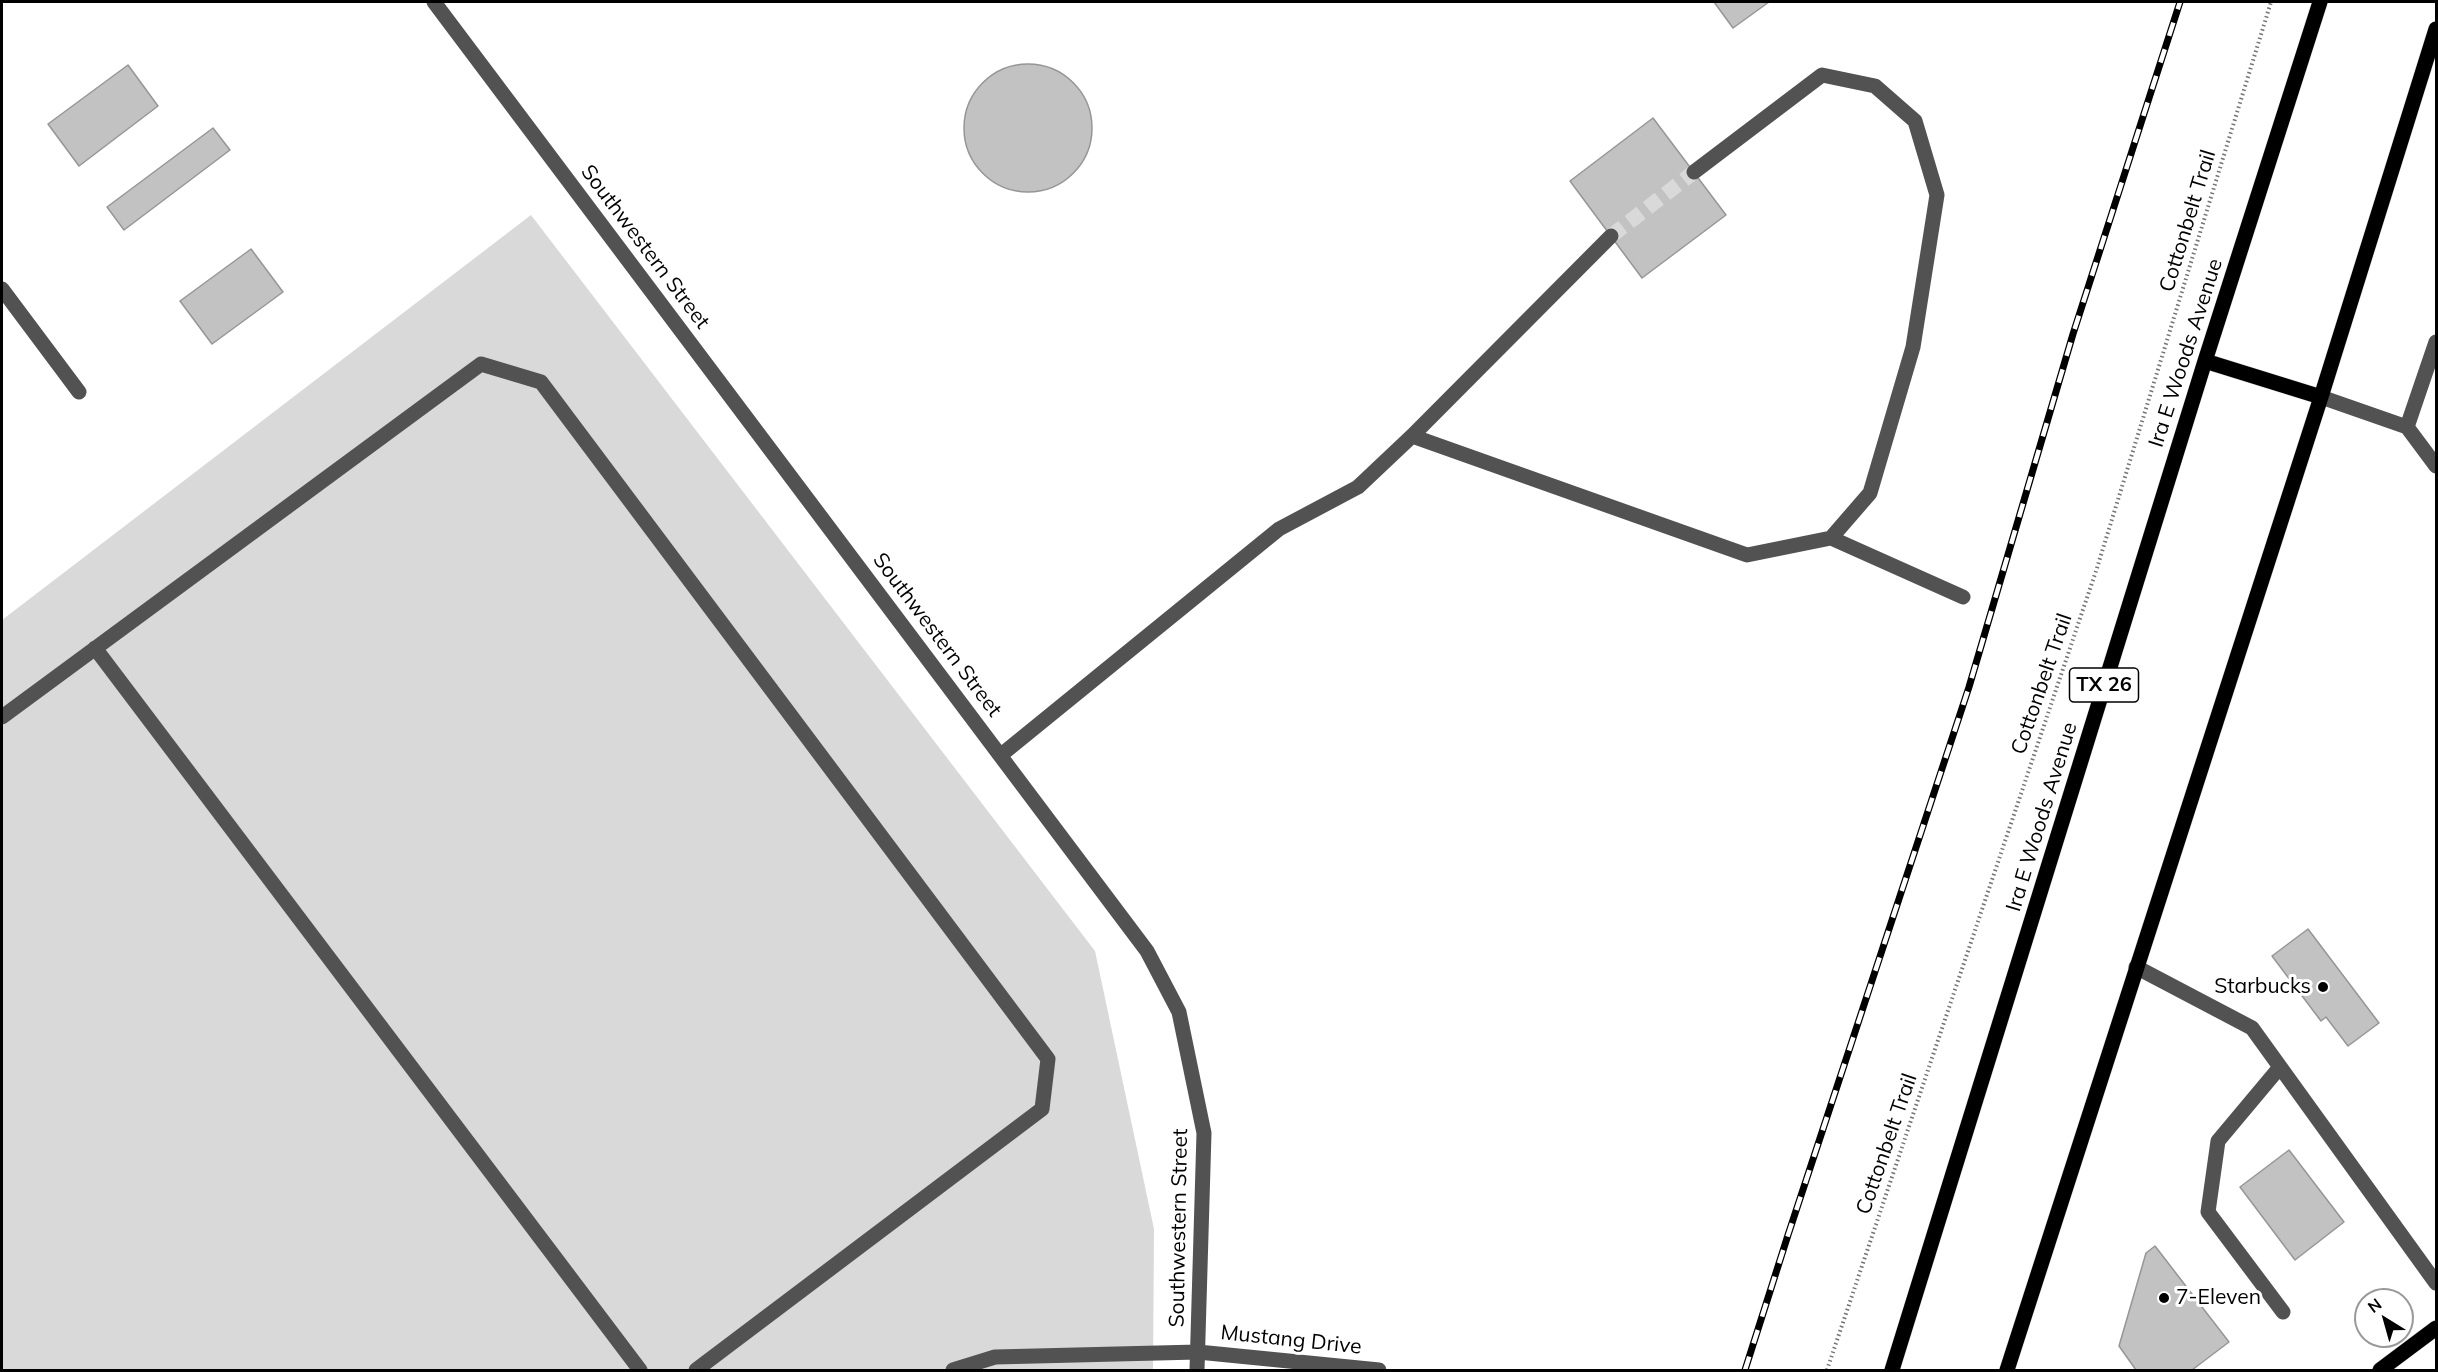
<!DOCTYPE html>
<html>
<head>
<meta charset="utf-8">
<style>
  body { margin:0 }
  #map { position:relative; width:2438px; height:1372px; overflow:hidden; background:#fff; font-family:Mulish,sans-serif }
  canvas { display:block }
  .frame { position:absolute; inset:0; border:3px solid #000; pointer-events:none }
  .north { position:absolute; left:2354px; top:1288px; width:60px; height:60px; box-sizing:border-box; background:#fff; border:2px solid #999; border-radius:50%; rotate:323deg; font-size:16px; font-weight:700; line-height:24px; text-align:center; color:#000 }
  .north::after { content:''; display:block; margin:auto; width:21px; height:27px; background:#000; clip-path:polygon(50% 0,100% 100%,50% 72%,0 100%) }
</style>
</head>
<body>
<div id="map">
<canvas width="2438" height="1372"></canvas>
<div class="frame"></div>
<div class="north">N</div>
</div>
<script>
const g = document.querySelector('canvas').getContext('2d');
g.lineJoin = 'round';
function paint(path, color) {
  g.fillStyle = color;
  g.fill(path, 'evenodd');
}
function trace(path, color, width, dash) {
  g.strokeStyle = color;
  g.lineWidth = width;
  g.lineCap = dash ? 'butt' : 'round';
  g.setLineDash(dash || []);
  g.stroke(path);
}
function drawText(font, color, halo, rows, align = 'center') {
  g.font = font + ' Mulish,sans-serif';
  g.lineWidth = 6;
  g.setLineDash([]);
  g.textBaseline = 'middle';
  g.strokeStyle = halo;
  g.fillStyle = color;
  for (const [text, x, y, turn = 0] of rows) {
    g.save();
    g.translate(x, y);
    g.rotate((+turn || 0) * Math.PI / 180);
    g.textAlign = isNaN(turn) ? turn : align;
    if (halo) g.strokeText(text, 0, 0);
    g.fillText(text, 0, 0);
    g.restore();
  }
}
paint(new Path2D(`
  M531,215L1095,951L1154,1229L1153,1370H2V620Z`), '#d9d9d9');
const building = new Path2D(`
  M1714,2H1769L1733,28Z
  M964 128a64 64 0 1 1 128 0a64 64 0 1 1-128 0Z
  M128,65L158,106L79,166L48,124Z
  M1653,118L1726,215L1642,278L1570,181Z
  M213,128L230,150L124,230L107,207Z
  M251,249L283,292L212,344L180,301Z
  M2308,929L2379,1023L2348,1046L2326,1017L2321,1021L2272,956Z
  M2289,1150L2344,1222L2295,1260L2240,1187Z
  M2155,1246L2229,1342L2192,1370H2136L2119,1346L2146,1253Z`);
paint(building, '#c2c2c2');
trace(building, '#969696', 1.5);
trace(new Path2D(`
  M1611,236L1694,172`), '#d9d9d9', 15, [15, 8]);
const major = new Path2D(`
  M2205,361L2321,397
  M1892,1370L2205,361L2320,2
  M2007,1370L2321,397L2436,29
  M2380,1370L2436,1328`);
trace(major, '#dbdbdb', 16);
trace(new Path2D(`
  M1827,1370L2097,568L2271,2`), '#747474', 4, [1.5, 3]);
trace(new Path2D(`
  M434,2L1147,951L1179,1012L1204,1133L1197,1370
  M2,289L79,392
  M2321,397L2407,427L2436,466
  M2407,427L2436,342
  M1412,436L1747,555L1831,538L1870,493L1913,347L1937,195L1915,121L1875,86L1822,75L1694,172
  M1831,538L1963,597
  M95,648L640,1370
  M2,717L481,364L541,382L1048,1059L1042,1109L696,1370
  M1001,755L1279,529L1358,487L1412,436L1611,236
  M2136,967L2252,1028L2436,1283
  M2280,1067L2218,1141L2208,1212L2283,1312
  M953,1370L995,1357L1198,1352L1379,1370`), '#525252', 15);
trace(major, '#000', 15);
const rail = new Path2D(`
  M1745,1370L1788,1235L1969,687L2073,334L2180,2`);
trace(rail, '#000', 7);
trace(rail, '#fff', 4.5, [14]);
for (const [x, y, r, color] of [
  [2323,987,6,"#000"],
  [2164,1298,6,"#000"]
]) {
  const dot = new Path2D();
  dot.arc(x, y, r, 0, 2 * Math.PI);
  g.fillStyle = color;
  g.fill(dot);
  trace(dot, '#fff', 2);
}
for (const [x, y, w] of [
  [2104,685,69]
]) {
  const box = new Path2D();
  box.roundRect(x - w / 2, y - 17, w, 34, 4.5);
  g.fillStyle = '#fff';
  g.fill(box);
  trace(box, '#000', 1.5);
}
drawText('bold 20px', '#000', null, [
  ["TX 26",2104,685]
]);
drawText('21px', '#000', '#fff', [
  ["Cottonbelt Trail",2188,221,-73],
  ["Southwestern Street",645,247,53],
  ["Ira E Woods Avenue",2186,353,-72],
  ["Southwestern Street",937,635,53],
  ["Cottonbelt Trail",2042,684,-71],
  ["Ira E Woods Avenue",2042,817,-73],
  ["Cottonbelt Trail",1887,1144,-71],
  ["Southwestern Street",1179,1228,-89],
  ["Mustang Drive",1291,1340,6]
]);
drawText('21px', '#000', '#fff', [
  ["Starbucks",2311,987],
  ["7-Eleven",2176,1298,"left"]
], 'right');
</script>
</body>
</html>
